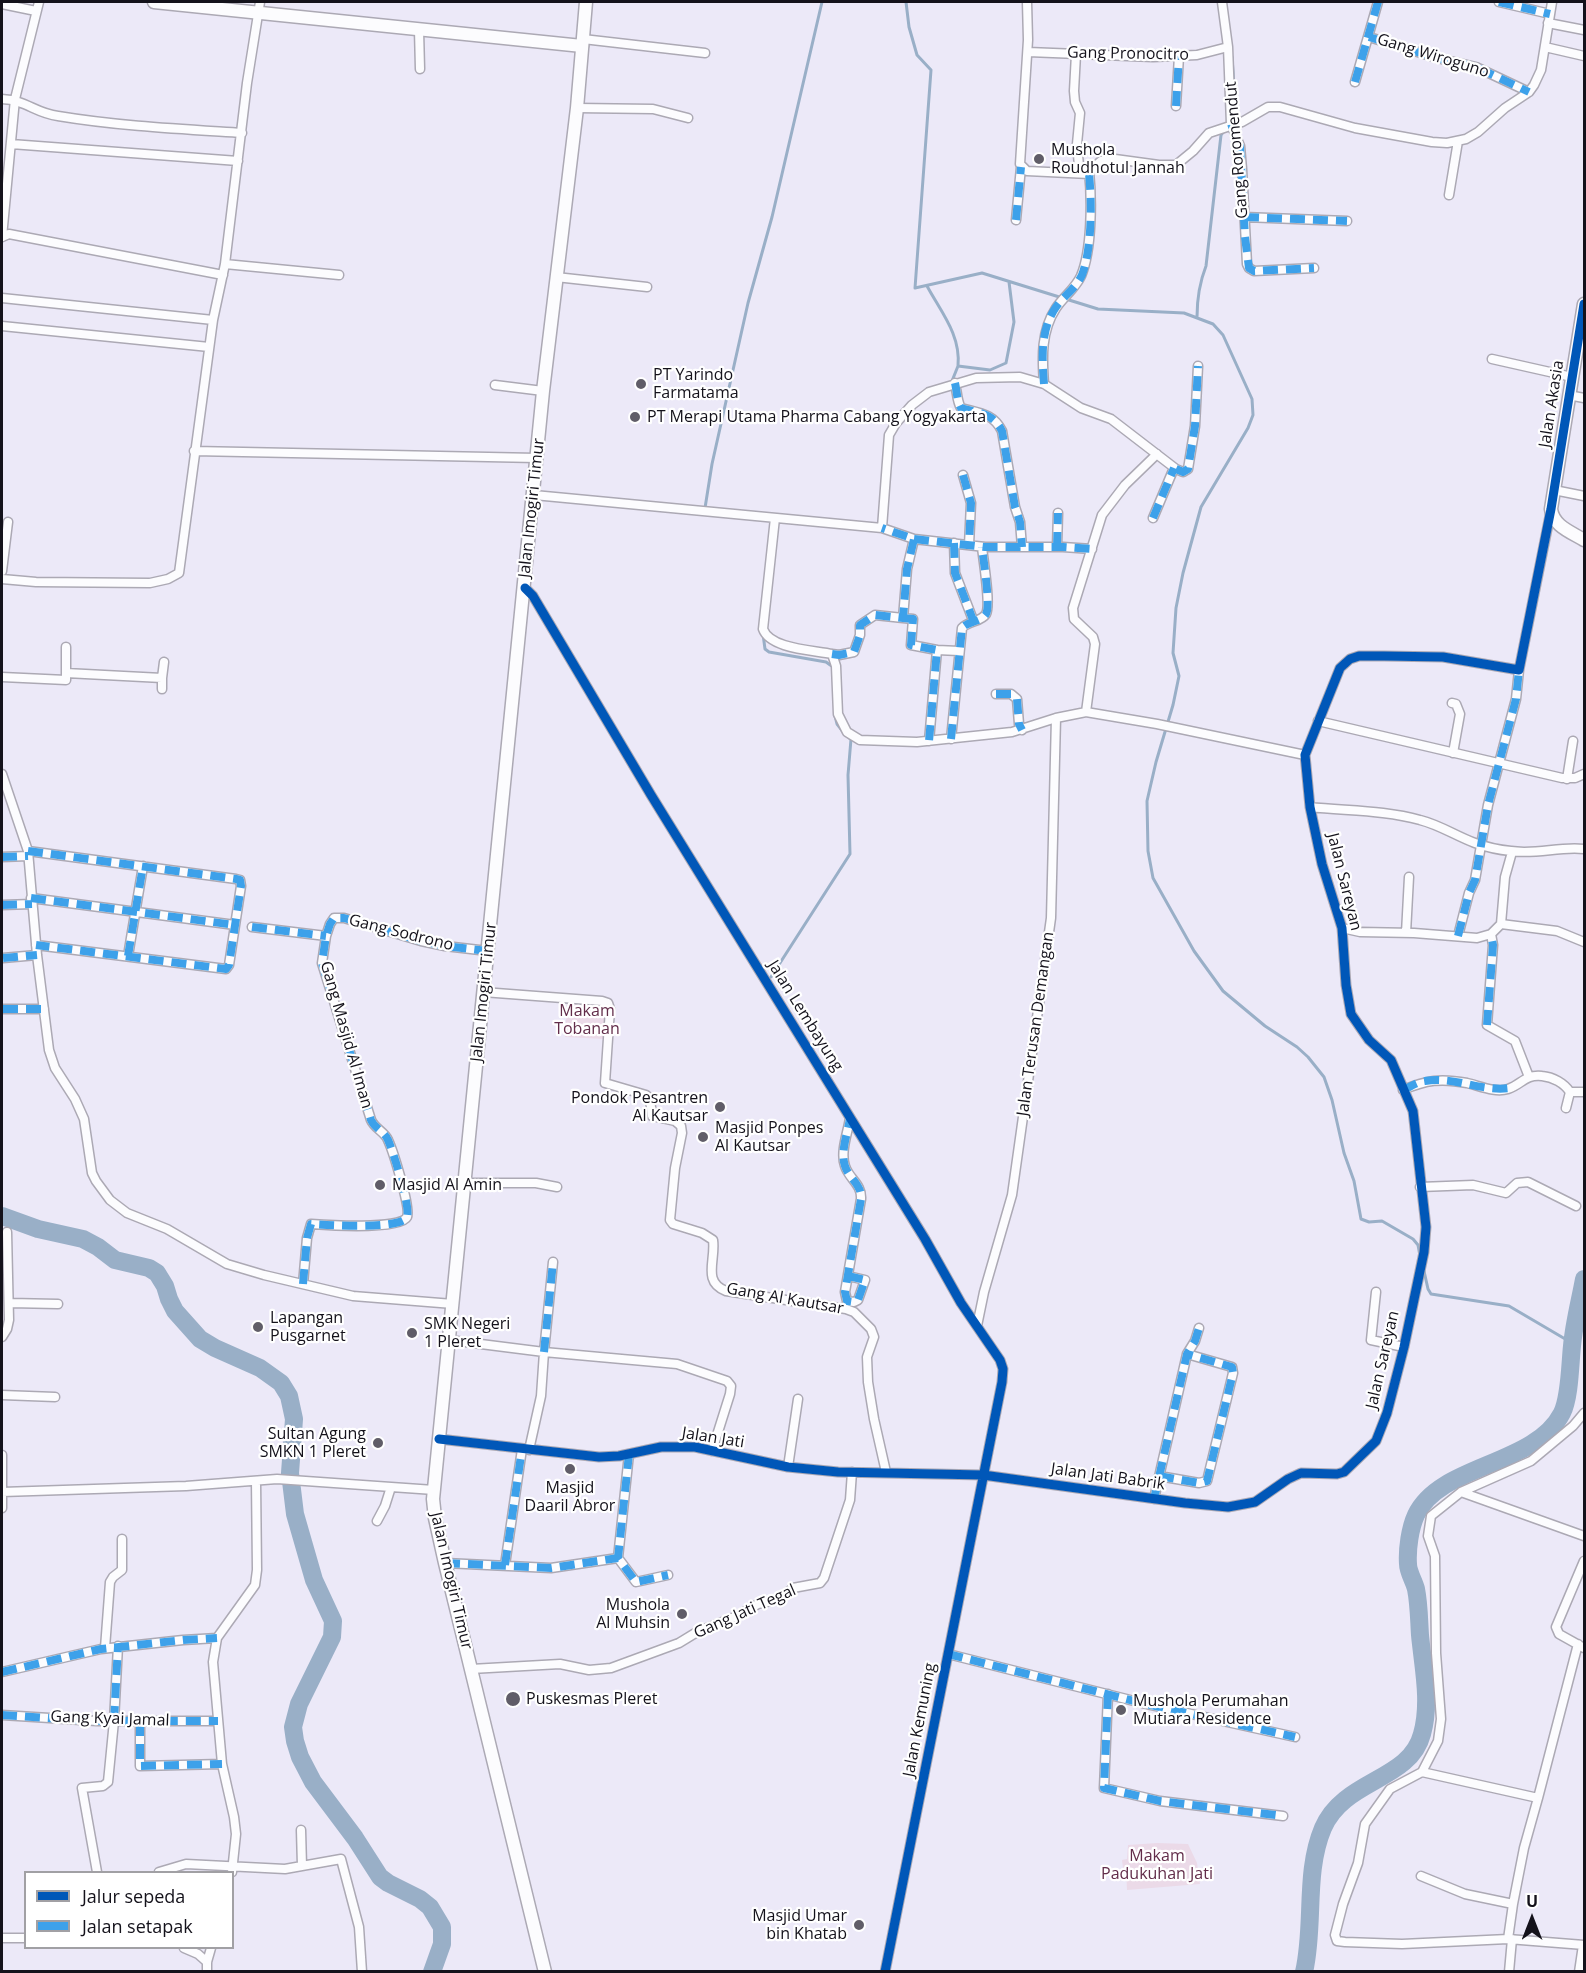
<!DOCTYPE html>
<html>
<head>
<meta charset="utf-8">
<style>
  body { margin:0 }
  #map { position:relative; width:1586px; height:1973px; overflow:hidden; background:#ece9f8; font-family:"Open Sans",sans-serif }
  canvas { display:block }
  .frame { position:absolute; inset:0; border:3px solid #14121b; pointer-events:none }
  .legend { position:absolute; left:24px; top:1871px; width:210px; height:78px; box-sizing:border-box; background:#fff; border:2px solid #a1a0a4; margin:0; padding:8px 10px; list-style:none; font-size:18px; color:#14121b }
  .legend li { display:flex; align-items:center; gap:12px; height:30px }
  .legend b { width:30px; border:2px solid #a1a0a4 }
  .north { position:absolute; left:1502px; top:1889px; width:60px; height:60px; -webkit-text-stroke:4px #fff; paint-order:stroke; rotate:0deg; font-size:16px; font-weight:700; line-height:24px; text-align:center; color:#14121b }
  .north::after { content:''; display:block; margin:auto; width:21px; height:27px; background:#14121b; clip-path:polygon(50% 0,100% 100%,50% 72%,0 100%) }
</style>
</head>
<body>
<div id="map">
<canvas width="1586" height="1973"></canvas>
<div class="frame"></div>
<ul class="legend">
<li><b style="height:8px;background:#0057b8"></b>Jalur sepeda</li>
<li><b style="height:8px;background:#3da1ea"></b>Jalan setapak</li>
</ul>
<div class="north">U</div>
</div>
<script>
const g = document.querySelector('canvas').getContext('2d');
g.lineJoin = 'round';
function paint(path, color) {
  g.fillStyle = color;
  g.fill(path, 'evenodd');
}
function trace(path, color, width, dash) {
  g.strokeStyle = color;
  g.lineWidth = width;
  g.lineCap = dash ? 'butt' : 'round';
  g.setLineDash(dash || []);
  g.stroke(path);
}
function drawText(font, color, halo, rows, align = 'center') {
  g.font = font + ' "Open Sans",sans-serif';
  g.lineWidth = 4.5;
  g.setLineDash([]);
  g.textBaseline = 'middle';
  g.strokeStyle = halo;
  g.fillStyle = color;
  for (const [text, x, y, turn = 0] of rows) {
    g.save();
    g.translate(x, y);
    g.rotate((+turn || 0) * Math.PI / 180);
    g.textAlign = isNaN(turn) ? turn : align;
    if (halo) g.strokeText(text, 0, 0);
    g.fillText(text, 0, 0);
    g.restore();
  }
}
paint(new Path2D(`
  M567,1000L608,1006L605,1039L565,1037Z
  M1157,1843L1188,1844L1197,1863L1200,1884L1127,1890L1126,1869L1123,1868L1122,1860L1127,1859L1128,1845Z`), '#ebdae8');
trace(new Path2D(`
  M906,2L909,27L917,55L931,70L915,288L982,273L1098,309L1184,313L1213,324L1223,335L1252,399L1253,415L1248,428L1201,507L1183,573L1176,608L1173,653L1179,676L1173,705L1156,762L1147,801L1148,851L1153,878L1194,951L1223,991L1265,1026L1297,1047L1308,1057L1324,1077L1332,1100L1344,1153L1354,1181L1361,1219L1369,1222L1382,1221L1413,1239L1418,1245L1420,1256
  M1232,57L1236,114L1233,118
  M927,286C941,312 961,335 958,366
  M1197,317C1197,299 1199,284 1206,266L1221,135L1224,131
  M952,381L958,366L990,370L1006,363L1014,322L1009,282
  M705,508L712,464L748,303L772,217L822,2
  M763,634L765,649L769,652L826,662L833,667
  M835,716L837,724L844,733
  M771,977L850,854L848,775L851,739L849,738
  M1424,1271L1428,1289L1431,1294L1509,1306L1572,1343`), '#99afc7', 3);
trace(new Path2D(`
  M2,1216L38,1229L83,1239L98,1247L115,1260L149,1268L157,1273L165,1286L169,1299L175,1311L200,1339L215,1348L260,1368L281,1383L289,1396L294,1419L290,1473L295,1514L314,1580L333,1621L332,1637L299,1704L293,1727L295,1741L300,1757L313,1782L355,1838L380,1877L388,1883L420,1899L430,1907L442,1927V1944L432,1972
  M1304,1972C1315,1925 1304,1873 1323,1828C1344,1779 1410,1781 1422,1734C1431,1702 1423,1667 1420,1635C1419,1620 1419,1604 1416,1589C1414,1581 1408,1572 1408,1564C1407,1549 1410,1528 1416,1515C1440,1464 1535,1466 1562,1413C1570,1397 1570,1364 1572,1346C1574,1323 1580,1301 1584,1279`), '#99afc7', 18);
const street = new Path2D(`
  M1027,2L1028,40L1020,164L1027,171L1089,174
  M1222,2L1228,47L1231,124L1240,146L1242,169L1247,264L1249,268L1254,271L1314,268
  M1499,2L1550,14
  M2,4L36,11
  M1548,23L1584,30
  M419,30L420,69
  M1369,37L1437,58L1476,67L1529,92
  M583,39L705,53
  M1545,47L1584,56
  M1028,52L1153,57L1197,55L1228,47
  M1076,54L1074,91L1075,102L1080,113L1077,144L1079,166L1089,171
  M1355,82L1378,2
  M2,99C26,100 35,113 58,116C118,126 180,129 242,133
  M1176,106L1179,56
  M577,108L653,109L688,118
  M11,144L238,161
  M1449,195L1458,141
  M1244,217L1347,221
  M1016,220L1021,167
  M2,237L15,99L39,2
  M2,237L9,234L223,275
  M225,264L339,275
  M556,277L647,287
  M2,298L213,320
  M2,326L209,347
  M1492,359L1572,377
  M955,383C957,391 957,402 961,408C979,413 993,413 1002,431L1015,507L1020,522L1022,547
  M1044,384C1042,357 1041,331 1056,308C1064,296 1075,289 1081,276C1092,250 1092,199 1089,171L1101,161L1115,159L1159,165H1176L1193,151L1209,133L1242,122L1268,107H1280L1355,128L1432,142L1447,143L1466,139L1478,132L1505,108L1529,92L1534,85L1541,70L1552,2
  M495,385L543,391
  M1568,395L1584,398
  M194,451L537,458
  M963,475L971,503L969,545
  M1554,490L1584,496
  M534,495L882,528L889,435L896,423L912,405L929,392L976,378L1020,377L1044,384L1081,408L1111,419L1176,469L1183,472L1188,469L1195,426L1198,366
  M775,518L763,629C770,649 813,650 832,654L836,666L838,714L847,732L860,740L917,742L1012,732L1056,718L1086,712L1157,724L1305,755
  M1153,518L1174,468
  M914,539L985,547H1063L1092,549
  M954,543L955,573L973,620
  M1057,547L1058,513
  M2,571L8,522
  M2,579L36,582L150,583L168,579L179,573L213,320L225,264L247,83L260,2
  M525,588L533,596L651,795L925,1239L961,1303L1000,1360L1003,1369L1002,1382L885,1972
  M903,618L913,619L911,645L937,650L929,741
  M937,650L959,651
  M832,654L839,655L854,652L860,635V625L875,615L903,618L907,569L914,539L882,528
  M66,673L162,678L164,662
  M2,677L66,680V647
  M162,689V678
  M996,694H1011L1017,699L1019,724L1022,730
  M1452,703L1456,704L1460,714L1453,753
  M1086,712L1095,644L1093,637L1074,619L1073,608L1102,515L1125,485L1157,454
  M1318,721L1562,778H1575L1584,774
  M951,739L962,628C968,621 981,622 986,614C991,605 983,558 982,547
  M2,774L28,851L37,955L49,1050L55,1068L75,1099L84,1119L92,1173L96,1181L110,1200L127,1213L167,1229L227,1264L264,1275L353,1296L453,1304
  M1567,779L1573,741
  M1310,807C1347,811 1385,810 1420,820C1440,825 1456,836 1475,843C1486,847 1500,850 1511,851C1536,855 1560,846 1584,849
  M28,851L236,879L240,880L241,886L229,965L226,969L36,945
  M2,857L28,856
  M31,898L235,925
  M2,905L32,904
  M1501,924L1505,877L1512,852
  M252,927L326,936
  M1342,928L1360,932L1414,933L1477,938L1491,934L1501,924L1557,931L1584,942
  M1406,933L1409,877
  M1491,934L1493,945L1487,1025L1515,1041L1529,1077
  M1458,936L1469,893L1475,880L1488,805L1516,699L1519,670
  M128,956L143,866
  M3,958L37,955
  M483,992L602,1001L608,1003L610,1009L605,1083L646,1095L650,1099L652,1116L675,1121L681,1126L682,1133L675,1168L670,1220L673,1224L702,1233L713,1240C716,1260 702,1282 726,1291L846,1309L854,1312L871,1329L874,1337L867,1357L868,1382L874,1419L886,1472
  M3,1009H44
  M1403,1090C1426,1080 1441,1078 1467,1083C1480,1086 1495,1093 1508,1089C1521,1085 1525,1074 1542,1076C1553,1077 1564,1083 1570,1092H1584
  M1566,1108L1570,1092
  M464,1183H536L557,1187
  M1420,1187L1473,1185L1506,1193L1517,1183L1528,1182L1576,1206
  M553,1262L544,1352L677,1364L727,1381L731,1386L730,1394L712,1451
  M848,1276L865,1280L858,1300L854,1302L847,1301L845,1292L861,1199C862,1184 849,1179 845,1166C840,1152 848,1132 850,1118
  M303,1284L307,1238L311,1224C325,1225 401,1230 407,1217C411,1208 393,1151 388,1140C385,1132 375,1129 371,1120L322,963L326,936L330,924L334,918H344L421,941L445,946L488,951
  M1376,1292L1371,1340L1404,1347
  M10,1303L58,1304
  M977,1326L984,1292L1012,1195L1051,918L1056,718
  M2,1337L7,1329L9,1320L7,1232
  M449,1340L544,1352L541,1396L529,1450
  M2,1395L55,1397
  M1584,1413L1573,1426L1531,1461L1461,1492L1431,1516L1428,1536L1435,1556L1436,1653L1441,1719L1438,1741L1422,1772L1390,1789L1365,1824L1358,1863L1343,1904L1335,1935L1337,1941L1345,1942L1402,1944L1508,1939L1584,1945
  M439,1439L599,1457L619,1456L661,1447H695L788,1467L838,1472L983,1475L1185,1503L1228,1507L1255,1502L1288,1479L1301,1473L1337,1474L1344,1472L1376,1441L1387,1413L1404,1347L1424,1252L1426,1227L1413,1111L1391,1060L1369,1040L1351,1014L1346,985L1342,928L1322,864L1310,807L1305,755L1340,668L1350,659L1359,656H1384L1443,657L1519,670L1551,510
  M629,1454L618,1558L636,1582L668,1575
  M2,1455V1508
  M788,1467L798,1399
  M1159,1476L1199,1483L1207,1481L1233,1373L1232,1367L1187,1354
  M2,1492L186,1486L277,1479L434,1490
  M1461,1492L1584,1536
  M1154,1499L1187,1354L1195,1341L1199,1328
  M377,1521L385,1506L391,1487
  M1584,1561L1556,1627L1559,1634L1584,1648
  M445,1563L551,1568L618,1558
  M505,1565L522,1449
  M105,1648L110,1582L113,1577L122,1570V1539
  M948,1654L1146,1704L1295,1737
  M471,1669L560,1664L589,1670L611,1668L679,1643L697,1632L737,1616L758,1604L780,1599L793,1588L820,1583L824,1578L850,1500L852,1472
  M2,1672L101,1649L183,1640L217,1638
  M1108,1694L1104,1788L1160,1801L1283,1816
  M2,1715L97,1721H218
  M140,1721V1766L222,1764
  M1422,1772L1538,1798L1524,1848L1513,1904
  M1538,1798L1578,1644
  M301,1830L302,1866
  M97,1872L82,1788L103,1786L108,1782L114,1721L118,1646
  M159,1872L186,1864L285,1869L341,1859L359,1927L362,1972
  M232,1872L236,1834L234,1817L222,1764L213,1662L217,1638L255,1585L257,1570L256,1481
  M1421,1876L1465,1894L1513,1904L1508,1939
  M2,1938H26
  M184,1948L198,1954L207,1962
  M207,1972V1962L211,1948
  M1509,1972L1512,1939
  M1579,1972L1583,1945`);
const secondary = new Path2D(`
  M154,2L582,46
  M1584,304L1551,509C1553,526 1571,532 1584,540`);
const primary = new Path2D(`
  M545,1972L445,1563L435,1518L433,1499L543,391L577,108L586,2`);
trace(street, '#aca9b4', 11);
trace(secondary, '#aca9b4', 15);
trace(primary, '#aca9b4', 15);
trace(street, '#fcfcfe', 8);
trace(secondary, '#fcfcfe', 12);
trace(primary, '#fcfcfe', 12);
trace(new Path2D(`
  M1499,2L1550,14
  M1369,37L1437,58L1476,67L1529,92
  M1355,82L1378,2
  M1176,106L1179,56
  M1231,124L1240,146L1245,237L1249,268L1254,271L1314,268
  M1244,217L1347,221
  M1016,220L1021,167
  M955,383C957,391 957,402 961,408C979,413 993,413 1002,431L1015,507L1020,522L1022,547
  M1044,384C1042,357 1040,330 1056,307C1064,296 1076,288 1082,275C1092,249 1092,202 1089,174
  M1176,469L1183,472L1188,469L1195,426L1198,366
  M963,475L971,503L969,545
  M1153,518L1174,468
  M914,539L985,547H1063L1092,549
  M954,543L955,573L973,620
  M1057,547L1058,513
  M903,618L913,619L911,645L937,650L929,741
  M832,654L839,655L854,652L860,635V625L875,615L903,618L907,569L914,539L882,528
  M996,694H1011L1017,699L1019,724L1022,730
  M951,739L962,628C968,621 981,622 986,614C991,605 983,558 982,547
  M28,851L236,879L240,880L241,886L229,965L226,969L36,945
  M2,857L28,856
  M31,898L235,925
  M2,905L32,904
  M252,927L326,936
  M1458,936L1469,893L1475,880L1488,805L1516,699L1519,670
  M128,956L143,866
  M3,958L37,955
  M3,1009H44
  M1487,1025L1493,945L1491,934
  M1403,1090C1410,1087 1417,1082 1425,1081C1454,1076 1481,1092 1510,1088
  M848,1276L865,1280L858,1300L854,1302L847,1301L845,1292L861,1199C862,1184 849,1179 845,1166C840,1152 848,1132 850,1118
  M303,1284L307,1238L311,1224C325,1225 401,1230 407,1217C411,1208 393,1151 388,1140C385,1132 375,1129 371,1120L322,963L326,936L330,924L334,918H344L421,941L445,946L488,951
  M544,1352L553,1262
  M629,1454L618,1558L636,1582L668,1575
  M1159,1476L1199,1483L1207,1481L1233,1373L1232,1367L1187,1354
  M1154,1499L1187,1354L1195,1341L1199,1328
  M445,1563L551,1568L618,1558
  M505,1565L522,1449
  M948,1654L1146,1704L1295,1737
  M2,1672L101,1649L183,1640L217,1638
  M1108,1694L1104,1788L1160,1801L1283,1816
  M2,1715L97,1721H218
  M114,1721L118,1646
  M140,1721V1766L222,1764`), '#3da1ea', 8, [15, 8]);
trace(new Path2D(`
  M525,588L533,596L651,795L925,1239L961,1303L1000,1360L1003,1369L1002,1382L885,1972
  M439,1439L599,1457L619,1456L661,1447H695L788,1467L838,1472L983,1475L1185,1503L1228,1507L1255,1502L1288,1479L1301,1473L1337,1474L1344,1472L1376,1441L1387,1413L1404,1347L1424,1252L1426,1227L1413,1111L1391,1060L1369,1040L1351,1014L1346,985L1342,928L1322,864L1310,807L1305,755L1340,668L1350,659L1359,656H1384L1443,657L1519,670L1551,509L1584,304`), '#0057b8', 9);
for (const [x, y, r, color] of [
  [1039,159,6,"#605d68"],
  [641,384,6,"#605d68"],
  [635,417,6,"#605d68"],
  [720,1107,6,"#605d68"],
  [703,1137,6,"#605d68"],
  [380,1185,6,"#605d68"],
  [258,1327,6,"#605d68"],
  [412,1333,6,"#605d68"],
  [378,1443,6,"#605d68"],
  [570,1469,6,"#605d68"],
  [682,1614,6,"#605d68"],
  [513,1699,8,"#605d68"],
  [1121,1710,6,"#605d68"],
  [859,1925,6,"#605d68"]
]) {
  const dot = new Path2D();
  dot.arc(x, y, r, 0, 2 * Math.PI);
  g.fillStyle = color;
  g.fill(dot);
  trace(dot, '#fff', 2);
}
drawText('16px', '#14121b', '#fff', [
  ["Gang Pronocitro",1128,54,1],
  ["Gang Wiroguno",1433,56,17],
  ["Gang Roromendut",1237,150,-95],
  ["Jalan Akasia",1552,404,-81],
  ["Jalan Imogiri Timur",532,508,-84],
  ["Jalan Sareyan",1344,882,76],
  ["Gang Sodrono",401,933,14],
  ["Jalan Imogiri Timur",484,992,-84],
  ["Jalan Lembayung",805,1016,58],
  ["Jalan Terusan Demangan",1036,1024,-82],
  ["Gang Masjid Al Iman",346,1035,74],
  ["Gang Al Kautsar",785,1299,10],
  ["Jalan Sareyan",1383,1360,-77],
  ["Jalan Jati",713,1438,9],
  ["Jalan Jati Babrik",1108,1477,8],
  ["Jalan Imogiri Timur",451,1581,77],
  ["Gang Jati Tegal",745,1612,-24],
  ["Gang Kyai Jamal",110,1719,2],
  ["Jalan Kemuning",920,1720,-79]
]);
drawText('16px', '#14121b', '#fff', [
  ["Mushola",1051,150],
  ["Roudhotul Jannah",1051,168],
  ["PT Yarindo",653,375],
  ["Farmatama",653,393],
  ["PT Merapi Utama Pharma Cabang Yogyakarta",647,417],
  ["Pondok Pesantren",708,1098,"right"],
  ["Al Kautsar",708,1116,"right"],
  ["Masjid Ponpes",715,1128],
  ["Al Kautsar",715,1146],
  ["Masjid Al Amin",392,1185],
  ["Lapangan",270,1318],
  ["Pusgarnet",270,1336],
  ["SMK Negeri",424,1324],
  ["1 Pleret",424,1342],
  ["Sultan Agung",366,1434,"right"],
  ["SMKN 1 Pleret",366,1452,"right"],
  ["Masjid",570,1488,"center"],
  ["Daaril Abror",570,1506,"center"],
  ["Mushola",670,1605,"right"],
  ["Al Muhsin",670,1623,"right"],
  ["Puskesmas Pleret",526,1699],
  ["Mushola Perumahan",1133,1701],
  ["Mutiara Residence",1133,1719],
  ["Masjid Umar",847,1916,"right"],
  ["bin Khatab",847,1934,"right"]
], 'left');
drawText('16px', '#622d4a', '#fff', [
  ["Makam",587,1011],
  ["Tobanan",587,1029],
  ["Makam",1157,1856],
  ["Padukuhan Jati",1157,1874]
]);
</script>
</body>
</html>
